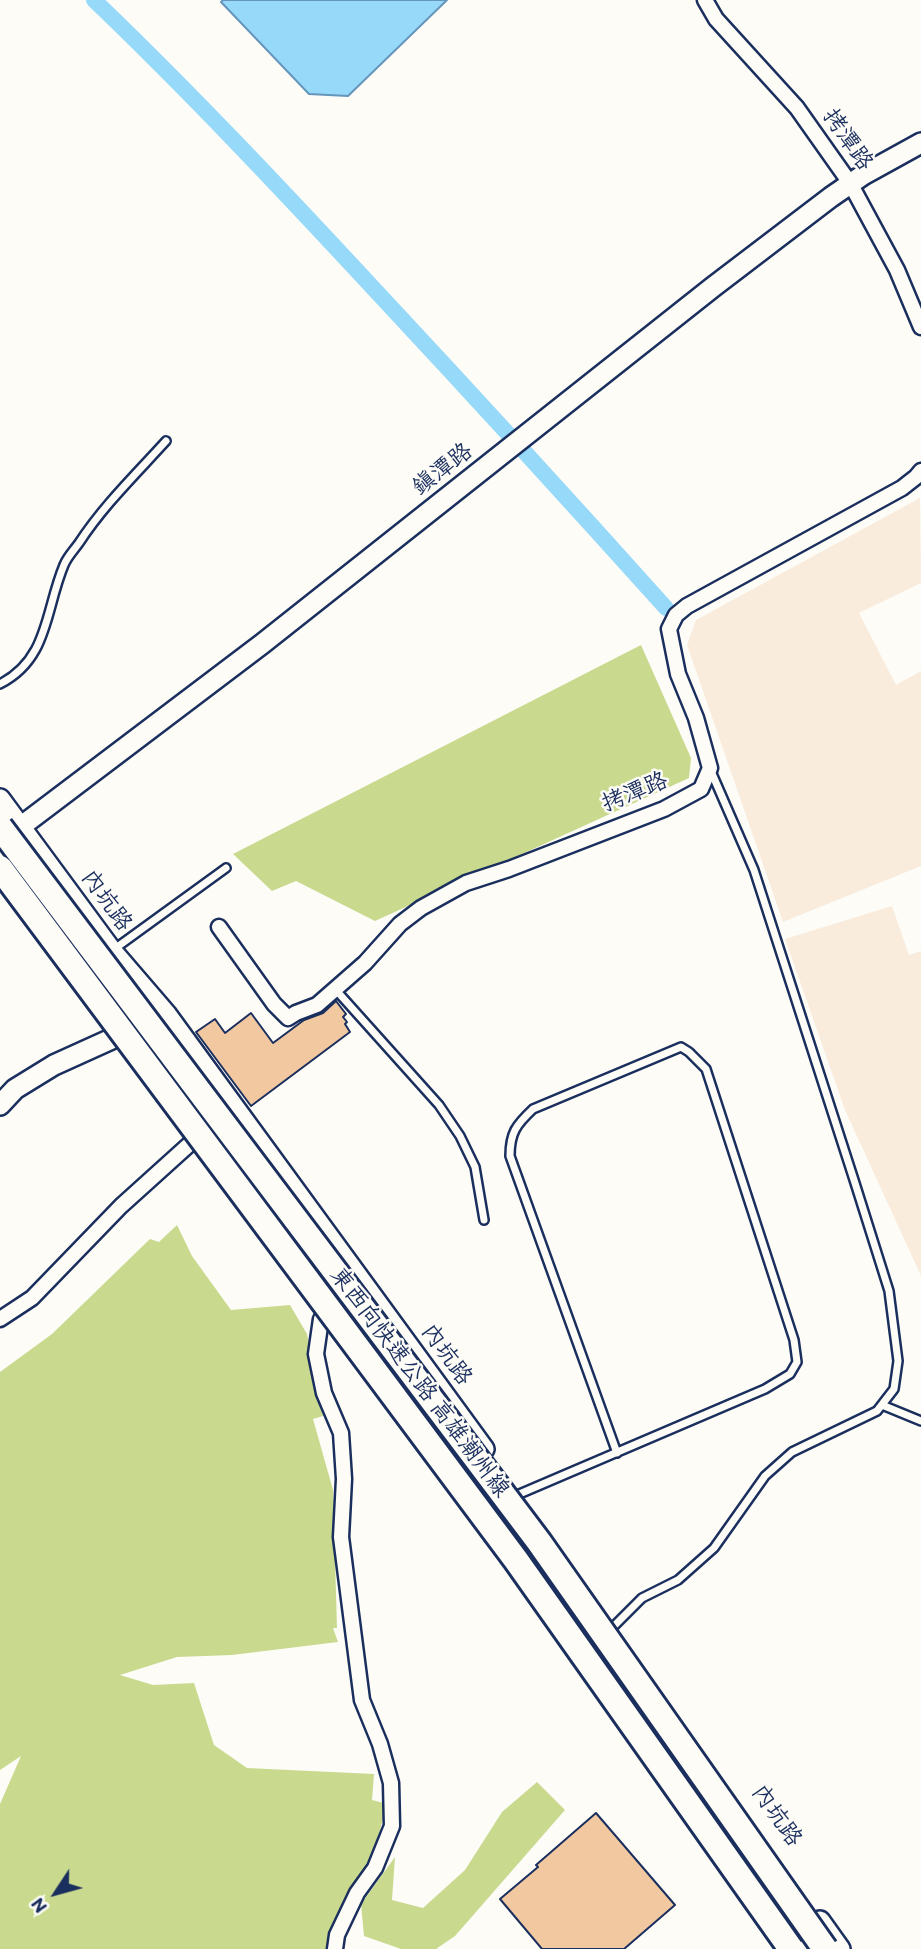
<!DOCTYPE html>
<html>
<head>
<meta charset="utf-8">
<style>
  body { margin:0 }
  #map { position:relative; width:921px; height:1949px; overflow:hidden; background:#fdfcf7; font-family:Itim,sans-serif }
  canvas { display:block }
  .north { position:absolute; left:21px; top:1858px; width:70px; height:70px; -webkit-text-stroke:5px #fdfcf7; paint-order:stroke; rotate:234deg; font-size:19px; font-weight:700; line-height:28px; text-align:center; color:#1b2f5e }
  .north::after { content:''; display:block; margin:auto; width:24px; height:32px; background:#1b2f5e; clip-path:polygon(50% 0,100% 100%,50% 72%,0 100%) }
</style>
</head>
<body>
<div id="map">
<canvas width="921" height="1949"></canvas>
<div class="north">N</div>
</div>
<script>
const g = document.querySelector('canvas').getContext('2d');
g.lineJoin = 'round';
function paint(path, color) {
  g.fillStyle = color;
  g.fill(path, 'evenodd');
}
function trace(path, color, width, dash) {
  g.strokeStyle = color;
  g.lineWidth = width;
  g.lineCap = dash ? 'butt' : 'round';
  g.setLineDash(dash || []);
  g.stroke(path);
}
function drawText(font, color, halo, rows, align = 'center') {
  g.font = font + ' Itim,"LXGW WenKai TC",sans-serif';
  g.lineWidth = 5;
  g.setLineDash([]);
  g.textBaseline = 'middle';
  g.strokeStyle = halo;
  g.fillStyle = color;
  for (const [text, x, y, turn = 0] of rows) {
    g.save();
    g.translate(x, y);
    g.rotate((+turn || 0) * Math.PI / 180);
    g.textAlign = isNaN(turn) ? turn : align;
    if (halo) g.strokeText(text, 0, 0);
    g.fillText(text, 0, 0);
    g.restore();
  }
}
paint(new Path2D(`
  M920,498L921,583L859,613L896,685L921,671V866L783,922L687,645L696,620Z
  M892,906L909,955L921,951V1276L845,1110L785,939Z`), '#f9ecdd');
paint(new Path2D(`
  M641,645L691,758L689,778L375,921L296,881L272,891L233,854Z
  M177,1225L192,1256L231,1310L290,1305L307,1334L323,1416L313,1419L333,1490L337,1628H333L338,1642L232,1655L177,1657L120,1675L153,1685L194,1683L214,1745L247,1768L374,1774L372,1800L387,1804L374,1852L348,1899L330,1949H0V1804L21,1756L0,1770V1372L52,1334L150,1239L159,1242Z
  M537,1782L565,1810L455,1936L436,1949H401L364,1936L361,1904L395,1857L392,1900L423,1908L465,1870L502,1812Z`), '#c9da8f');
const water = new Path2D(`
  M223,0H447L348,96L309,94L221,2Z`);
paint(water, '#97d9f9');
trace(water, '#6595bb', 2);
trace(new Path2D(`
  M94,0C191,93 284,192 375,290C473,395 570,501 666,608`), '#97d9f9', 16);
const building = new Path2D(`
  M336,1001L346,1014L343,1017L347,1022L345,1024L350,1032L251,1106L196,1032L215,1019L225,1033L251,1013L273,1043L304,1020L323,1013Z
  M596,1813L675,1905L624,1949H542L500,1899L538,1867L536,1865Z`);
paint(building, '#f1c8a0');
trace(building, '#1b2f5e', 2);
const lane = new Path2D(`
  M0,684C49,659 45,610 64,565C67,557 74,550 79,543C103,506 136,474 166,441
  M113,950L226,868
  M335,989L439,1105L460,1136L475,1167L484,1220
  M882,1405L921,1421
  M517,1495L765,1389L790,1374L797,1362L794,1340L706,1069L689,1052L681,1047L533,1109C516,1125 510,1133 510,1156L617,1453
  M612,1628L642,1598L678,1580L714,1548L765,1476L792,1452L877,1411L894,1389L898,1361L889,1291L855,1183L754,870L710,769`);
const street = new Path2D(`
  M705,0L716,19L797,108L850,183L897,270L921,327
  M219,927L274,1004L288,1018L296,1013L317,1005L365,963L400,924L421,908L466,883L509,869L664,809L701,789L710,768L696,718L678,674L669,629L676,615L687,606L902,488L916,477L921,471
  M0,1319L32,1298L121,1206L193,1141
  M321,1319L316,1354L324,1393L341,1433L344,1479L341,1537L362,1700L380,1744L391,1783L392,1826L375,1868L357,1893L337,1935L335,1949`);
const secondary = new Path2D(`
  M0,799L112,951L167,1015L484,1449
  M11,834L262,644L713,287L831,197L863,175L921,143
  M0,1105L15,1089L54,1065L160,1017
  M820,1921L840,1949`);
trace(lane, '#1b2f5e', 12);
trace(street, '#1b2f5e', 19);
trace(secondary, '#1b2f5e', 24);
trace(lane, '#fdfcf7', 7);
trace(street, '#fdfcf7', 14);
trace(secondary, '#fdfcf7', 19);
const highwayBridge = new Path2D(`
  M0,827L539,1542L825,1949
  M0,868L516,1560L791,1949`);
trace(highwayBridge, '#1b2f5e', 30, []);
trace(highwayBridge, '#fdfcf7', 24);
drawText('23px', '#1b2f5e', '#fdfcf7', [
  ["拷潭路",847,140,55],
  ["鎮潭路",443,470,-38],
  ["拷潭路",635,793,-22],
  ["內坑路",106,901,54],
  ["內坑路",446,1355,54],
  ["東西向快速公路 高雄潮州線",419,1383,53],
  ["內坑路",776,1816,55]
]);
</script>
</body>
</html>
